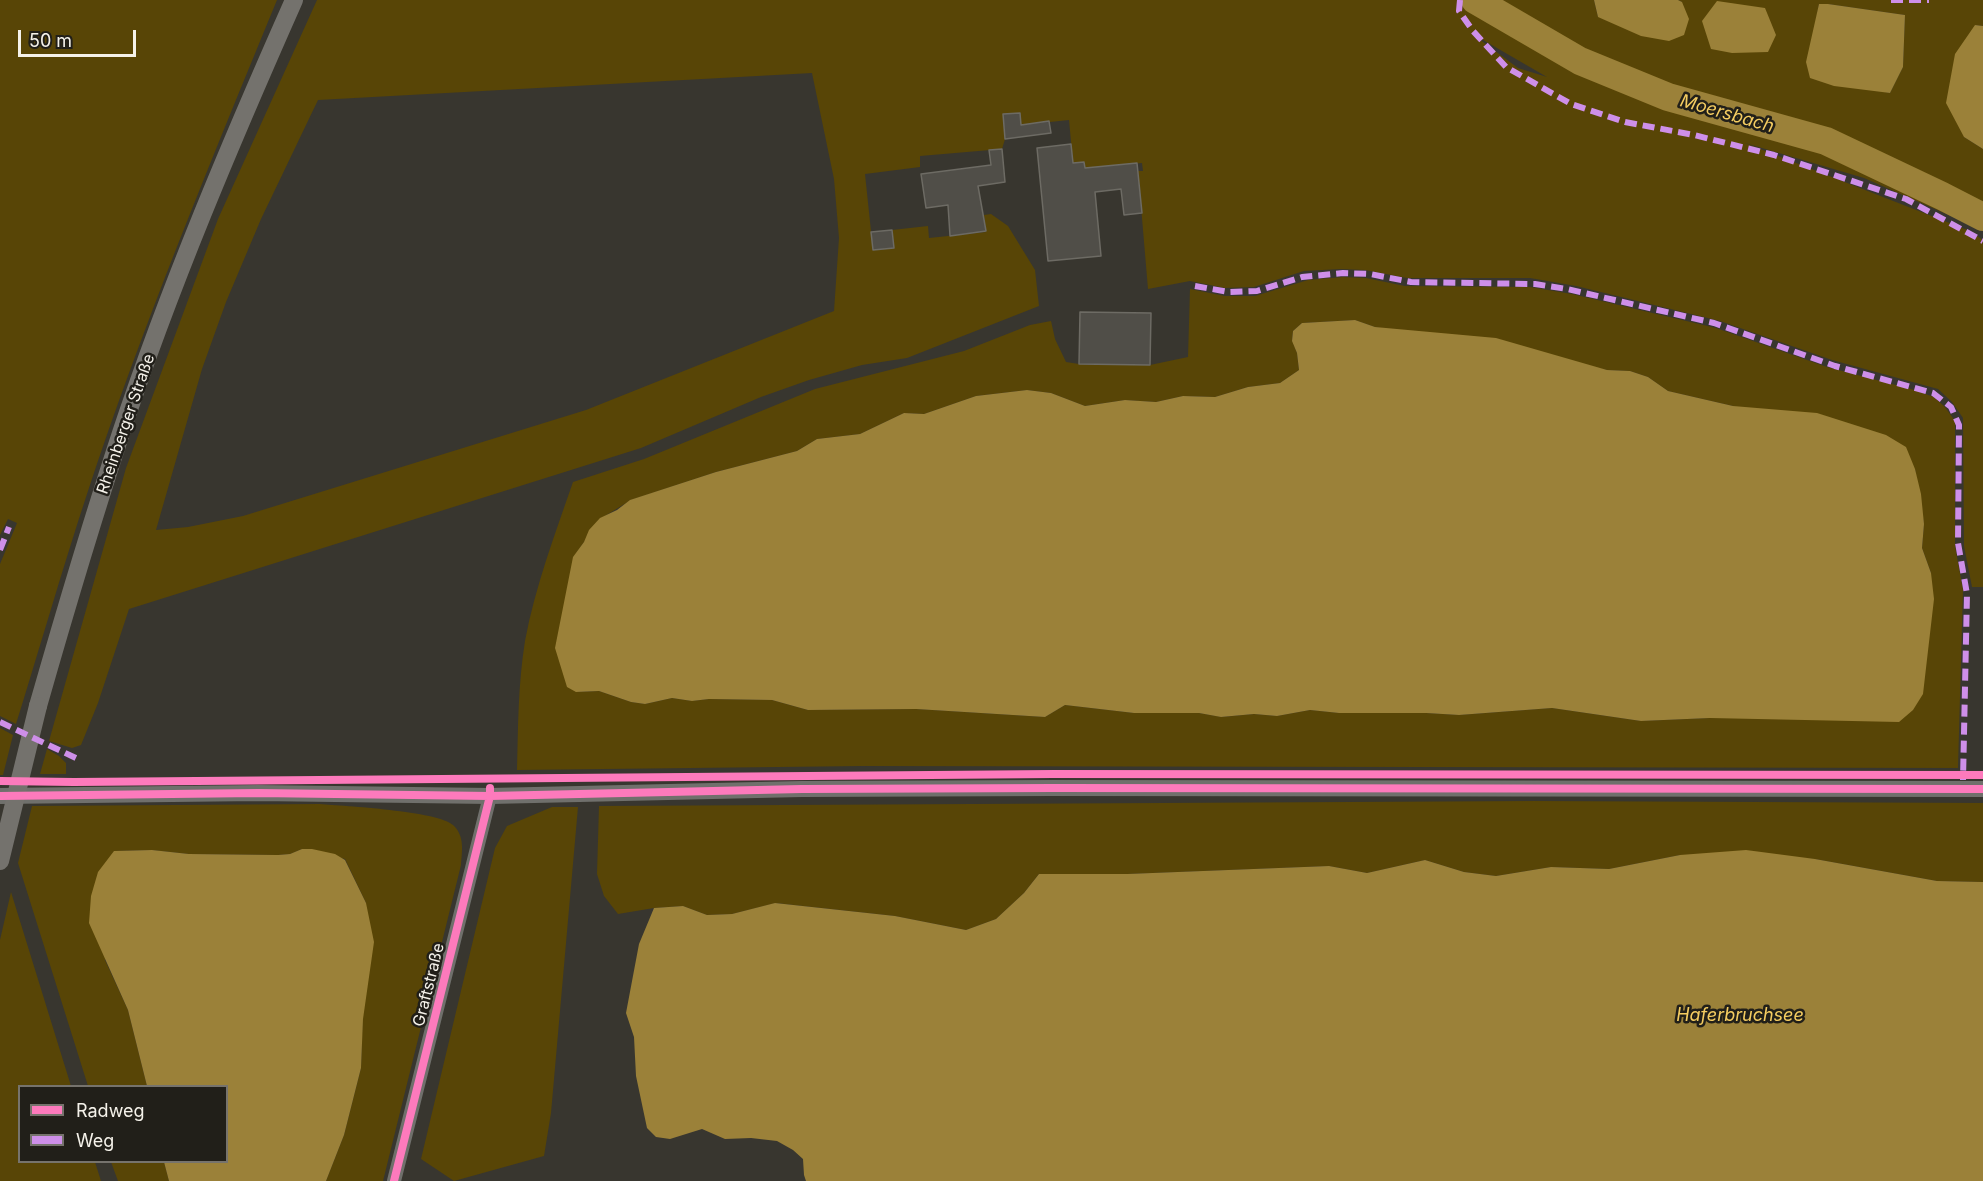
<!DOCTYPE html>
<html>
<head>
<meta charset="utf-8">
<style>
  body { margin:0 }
  #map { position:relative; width:1983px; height:1181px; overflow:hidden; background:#38362f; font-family:Inter,sans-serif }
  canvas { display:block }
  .legend { position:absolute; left:18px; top:1085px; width:210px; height:78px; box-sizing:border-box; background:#211f19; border:2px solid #76736d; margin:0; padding:8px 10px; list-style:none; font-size:18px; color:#f5f2ea }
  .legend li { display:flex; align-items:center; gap:12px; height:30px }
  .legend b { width:30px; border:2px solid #76736d }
  .scale { position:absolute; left:18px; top:30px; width:118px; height:27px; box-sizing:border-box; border:3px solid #f5f2ea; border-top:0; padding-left:8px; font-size:18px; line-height:21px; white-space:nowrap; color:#f5f2ea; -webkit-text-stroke:4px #211f19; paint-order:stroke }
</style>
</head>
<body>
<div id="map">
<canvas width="1983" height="1181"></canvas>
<ul class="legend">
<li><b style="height:8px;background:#fd7abc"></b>Radweg</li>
<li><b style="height:8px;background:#ce8fe9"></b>Weg</li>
</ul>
<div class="scale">50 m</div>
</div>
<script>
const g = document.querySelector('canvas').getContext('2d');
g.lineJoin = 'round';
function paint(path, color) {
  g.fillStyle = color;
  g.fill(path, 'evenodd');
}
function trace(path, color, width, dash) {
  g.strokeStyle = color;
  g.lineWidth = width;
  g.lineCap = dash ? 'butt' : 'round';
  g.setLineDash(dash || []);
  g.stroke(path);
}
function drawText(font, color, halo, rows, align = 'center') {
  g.font = font + ' Inter,sans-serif';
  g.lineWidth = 5;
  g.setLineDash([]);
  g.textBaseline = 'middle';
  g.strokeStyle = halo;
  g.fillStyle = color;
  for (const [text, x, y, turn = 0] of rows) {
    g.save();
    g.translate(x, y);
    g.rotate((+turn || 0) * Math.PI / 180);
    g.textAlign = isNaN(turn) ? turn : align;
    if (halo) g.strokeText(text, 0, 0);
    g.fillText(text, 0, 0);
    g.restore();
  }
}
paint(new Path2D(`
  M0,0H277C210,163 142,327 87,494C62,570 40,647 16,724L0,716V564L17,523L8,519L0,535Z
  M317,0H1594L1598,17L1682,2L1678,0H1983V26L1975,25L1964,137L1983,149V230L1864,178L1745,143L1970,231L1983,240V587H1972L1964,546L1963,418L1952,402L1938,389L1832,360L1720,321L1576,286L1530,278H1407L1365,270L1341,269L1304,271L1254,287L1225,288L1190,281L1148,289L1138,171H1143L1142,163L1085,168L1084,162L1073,163L1069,120L1021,125L1019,113L1003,115L1005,139L1002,149L920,156V167L865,174L873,250L894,248L892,230L928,226L929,238L986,232L984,215L991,214L1008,226L1035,270L1039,306L907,358L862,365L809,380L761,397L641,448L129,609L98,703L81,745L72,748L49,741L126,468L218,219ZM1819,4H1828L1905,15L1903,67L1890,93L1871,89L1814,32ZM1471,33L1547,77L1518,68ZM812,73L834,179L839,238L834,311L586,410L243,516L188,527L156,530L202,369L226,302L261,219L318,100Z
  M1343,277L1366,278L1405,286L1530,287L1572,294L1716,328L1827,367L1911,389L1934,397L1945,407L1955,421V546L1963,590L1958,768L864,766L517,770C518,728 518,684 525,641C535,587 555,534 573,482L644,459L815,389L964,351L1030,325L1051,321L1055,339L1066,362L1079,364L1150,365L1188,357L1190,289L1225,296H1255L1308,280ZM1355,320L1375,327L1607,370L1630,371L1648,377L1668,391L1733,406L1915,469L1924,524L1922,548L1931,573L1710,718L1641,721L1552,708L1459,715L1426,713H1339L1310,710L1277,716L1254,714L1222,717L1199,713H1134L1065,705L1045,717L916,709L808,710L772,700L709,699L692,701L672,698L645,704L631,702L599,691L576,692L573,558L600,519L631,500L716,472L797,451L817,439L860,434L904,413L924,414L976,396L1027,390L1051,393L1085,406L1125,400L1156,402L1183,396L1215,397L1248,387L1280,383L1299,370L1297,353L1292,340L1293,331L1302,323Z
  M0,728L13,735L3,775H0Z
  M47,749L59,756L66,763V774H40Z
  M1534,801L1983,803V882L1937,881L1815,859L1680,855L1609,869L1551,867L1496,876L1464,872L1425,860L1367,873L1329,866L1127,874H1039L1024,893L996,919L966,930L895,916L776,903L732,914L707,915L683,906L654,908L618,914L604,896L597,874L599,806Z
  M320,804C344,806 438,811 453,825C465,836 462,851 461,865L383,1181H326L344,1135L361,1068L366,903L345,859L302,849L290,854L278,855L189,854L152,850L114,851L105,960L128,1010L147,1086H88L18,863L32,806Z
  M552,807H578L551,1113L544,1156L454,1181L421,1159L495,848L507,826Z
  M11,892L71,1086H20V1162H95L101,1181H0V940Z
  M111,1162H164L169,1181H118Z`), '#584506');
paint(new Path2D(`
  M1594,0H1678L1682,2L1689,19L1684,35L1669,41L1641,36L1598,17Z
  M1717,1L1765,8L1776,35L1768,52L1732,53L1711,49L1702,21Z
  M1819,4H1828L1905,15L1903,67L1890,93L1834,86L1810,78L1806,62Z
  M1975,25L1983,26V149L1964,137L1946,103L1955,54Z
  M1355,320L1375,327L1496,338L1607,370L1630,371L1648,377L1668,391L1733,406L1817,413L1886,435L1906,447L1915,469L1921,494L1924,524L1922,548L1931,573L1934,599L1923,694L1913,710L1899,722L1710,718L1641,721L1552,708L1459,715L1426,713H1339L1310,710L1277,716L1254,714L1221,717L1199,713H1134L1065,705L1045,717L916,709L808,710L772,700L709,699L692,701L672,698L645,704L631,702L599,691L576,692L567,687L555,648L573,557L584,542L589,530L600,518L617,510L630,500L716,472L797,451L817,439L860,434L904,413L924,414L976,396L1027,390L1051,393L1085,406L1125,400L1156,402L1183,396L1215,397L1248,387L1280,383L1299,370L1297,353L1292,341L1293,331L1302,323Z
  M302,849H312L335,854L345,860L366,903L374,942L363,1019L361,1068L344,1135L326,1181H169L164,1162H226V1086H147L128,1010L89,923L91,896L98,872L114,851L152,850L189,854L278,855L290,854Z
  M1746,850L1815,859L1937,881L1983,882V1181H806L804,1175L803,1159L793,1150L777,1141L751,1138L725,1139L702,1129L670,1139L656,1137L647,1128L636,1076L634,1037L626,1013L639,944L654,908L683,906L707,915L732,914L775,903L895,916L966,930L996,919L1024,893L1039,874H1127L1329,866L1367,873L1425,860L1464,872L1496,876L1551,867L1609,869L1680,855Z`), '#9b8139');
trace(new Path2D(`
  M1475,0L1580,61L1668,97L1826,141L1942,196L1983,217`), '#9b8139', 28);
const building = new Path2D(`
  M1020,113L1021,125L1049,121L1051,133L1005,139L1003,114Z
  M1071,144L1073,163L1084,162L1085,168L1137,163L1142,213L1124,215L1121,189L1095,192L1101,256L1048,261L1037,148Z
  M1002,149L1005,182L978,186L986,231L950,236L948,205L926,208L921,174L991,165L989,150Z
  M892,230L894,248L873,250L871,232Z
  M1080,312L1151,313L1150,365L1079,364Z`);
paint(building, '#504e48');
trace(building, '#6d6b64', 1.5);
trace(new Path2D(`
  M394,1181L490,796`), '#70706c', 14);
trace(new Path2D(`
  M0,796L258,793L490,796L802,789L1053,788L1983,789`), '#70706c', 16);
trace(new Path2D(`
  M38,706C64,615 91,524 121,433C170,286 231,142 294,0`), '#74726d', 18);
trace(new Path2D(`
  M0,861L38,706`), '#74726d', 18);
trace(new Path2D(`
  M1460,0L1459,11L1473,31L1506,67L1571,104L1625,122L1694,135L1774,155L1906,199L1983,241
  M1891,0H1929
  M1195,286L1229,292L1257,291L1302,277L1343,273L1370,274L1411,282L1535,284L1567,289L1714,323L1835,366L1933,393L1951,407L1959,425L1958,543L1967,594L1963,780
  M0,550L9,527
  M0,722L80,760`), '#ce8fe9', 6, [12, 6]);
trace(new Path2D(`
  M0,781L74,782L1053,774L1983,775
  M0,796L258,793L490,796L802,789L1053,788L1983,789
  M394,1181L490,796V788`), '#fd7abc', 8);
drawText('16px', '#f5f2ea', '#211f19', [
  ["Rheinberger Straße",126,424,-71],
  ["Graftstraße",429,985,-76]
]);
drawText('italic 18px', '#f4cc61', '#211f19', [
  ["Moersbach",1727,114,16],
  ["Haferbruchsee",1740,1016]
]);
</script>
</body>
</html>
